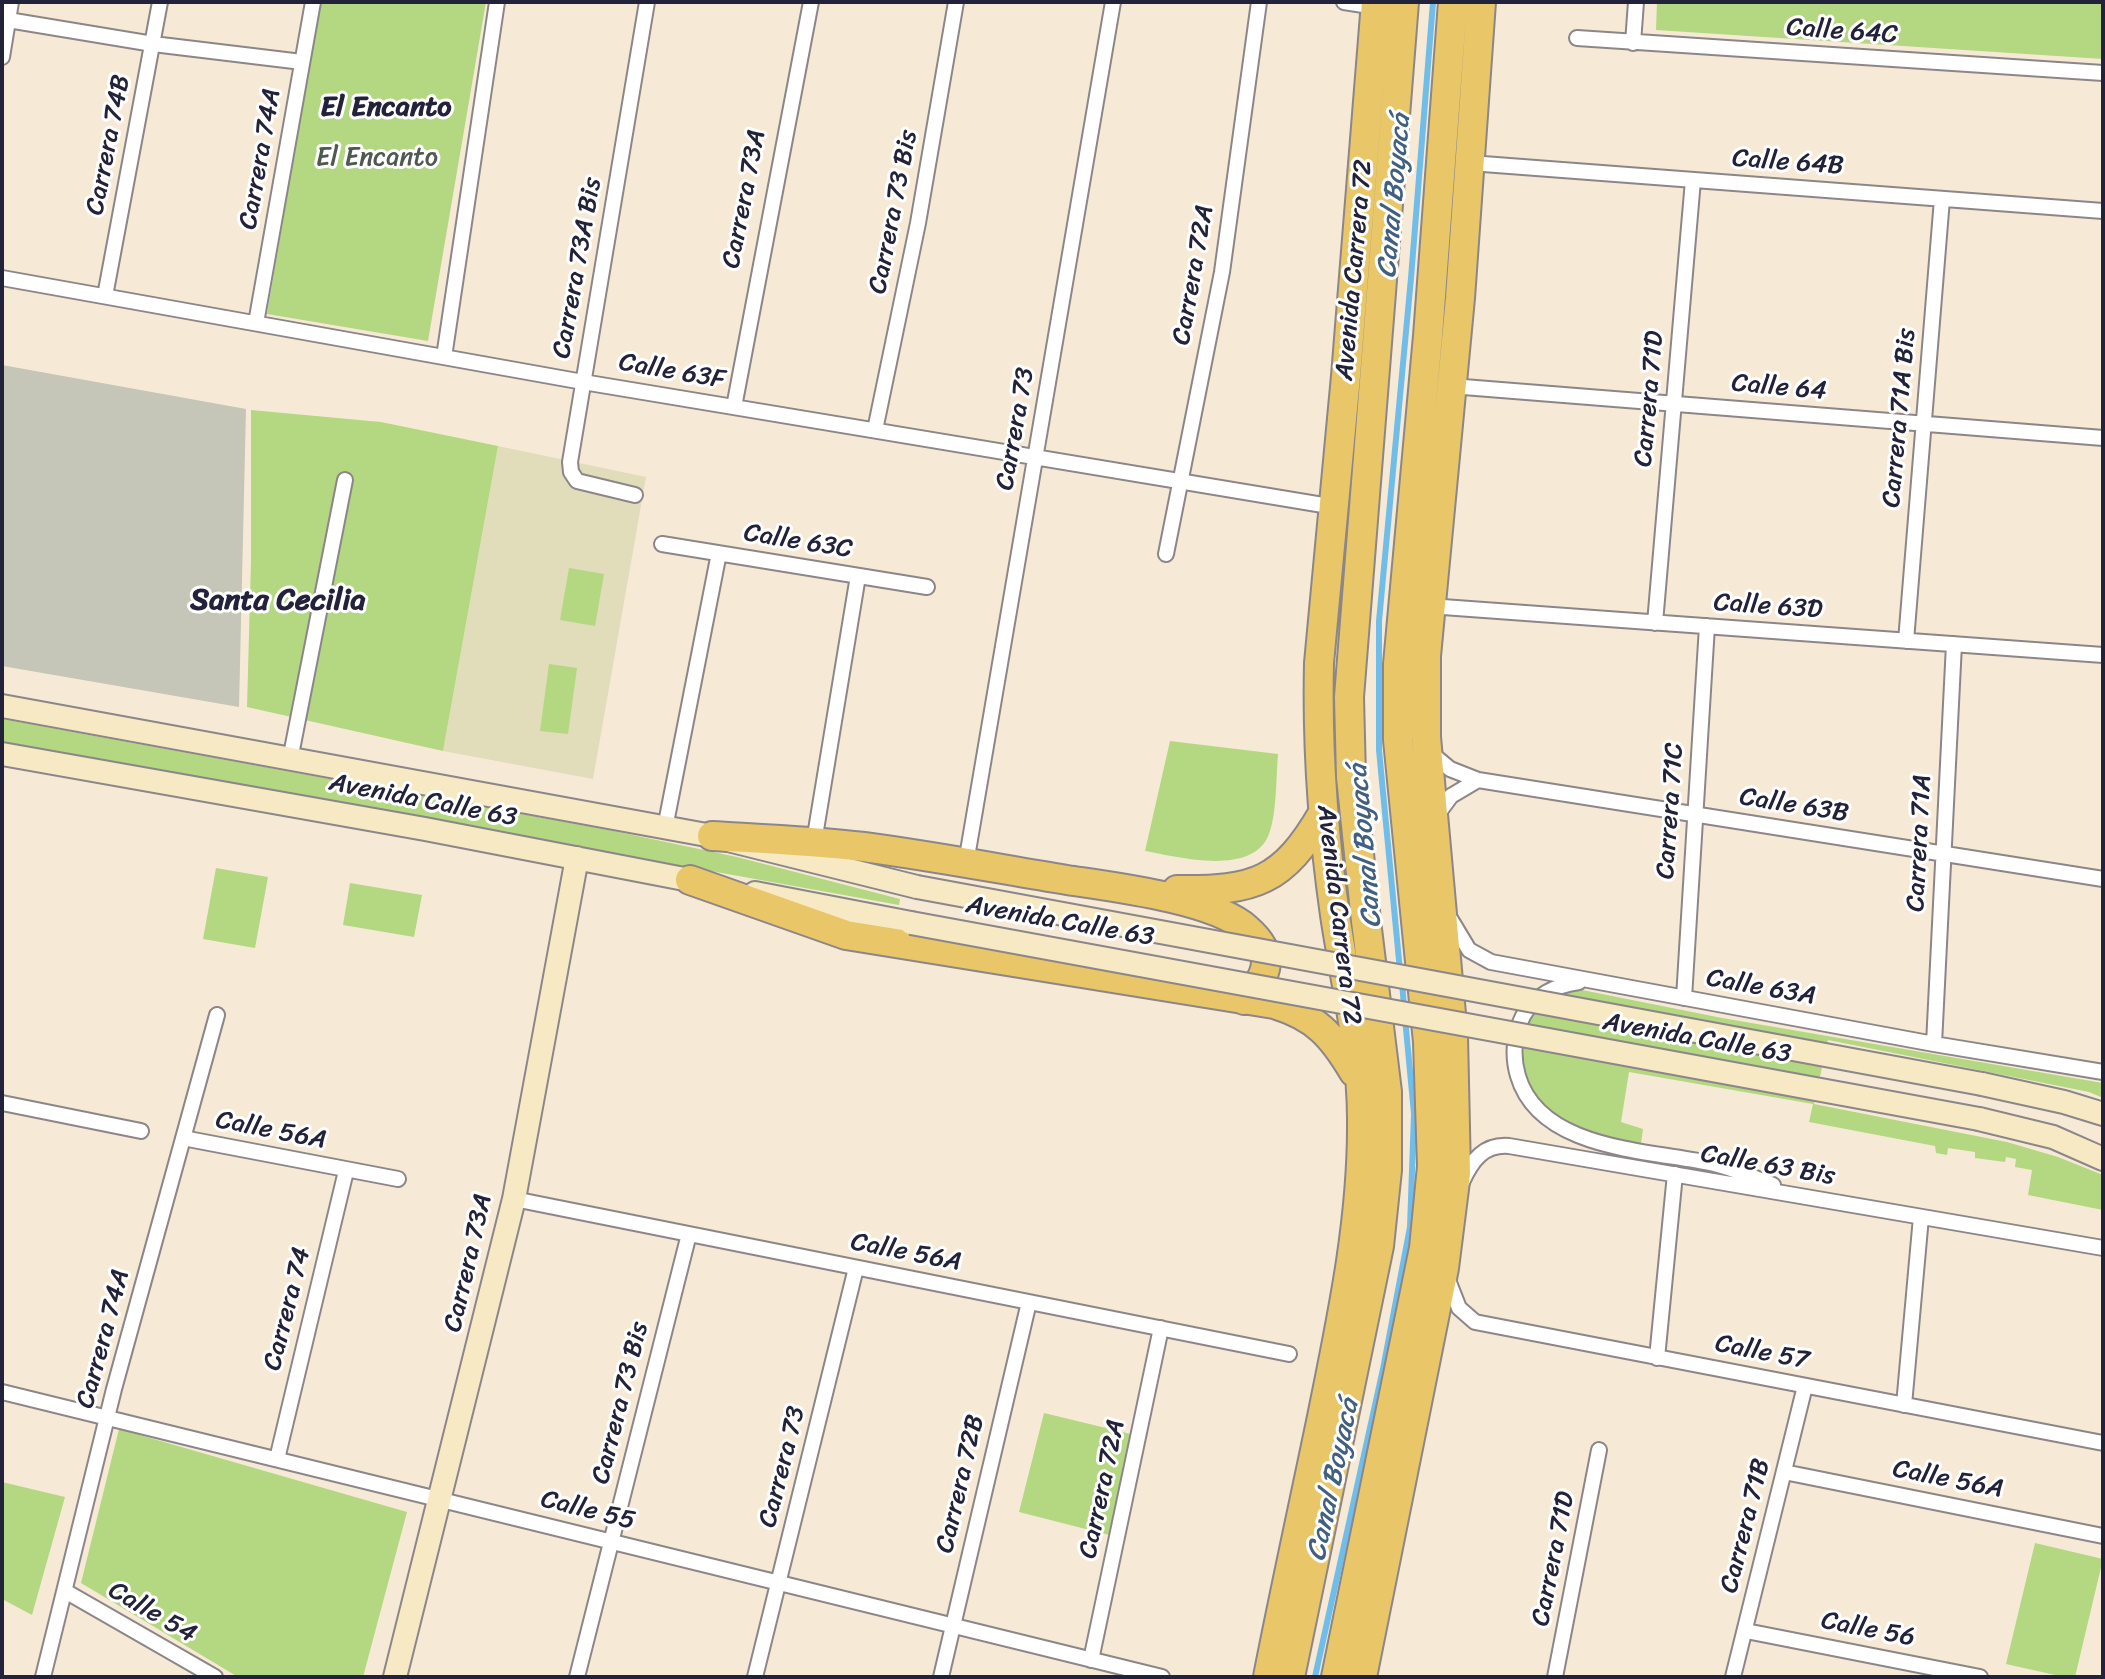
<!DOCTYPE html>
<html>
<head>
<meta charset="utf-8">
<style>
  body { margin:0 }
  #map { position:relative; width:2105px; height:1679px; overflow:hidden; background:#f6ead6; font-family:Sriracha,sans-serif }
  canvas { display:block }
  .frame { position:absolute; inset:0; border:4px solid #22223b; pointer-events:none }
</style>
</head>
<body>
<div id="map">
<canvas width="2105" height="1679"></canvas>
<div class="frame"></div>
</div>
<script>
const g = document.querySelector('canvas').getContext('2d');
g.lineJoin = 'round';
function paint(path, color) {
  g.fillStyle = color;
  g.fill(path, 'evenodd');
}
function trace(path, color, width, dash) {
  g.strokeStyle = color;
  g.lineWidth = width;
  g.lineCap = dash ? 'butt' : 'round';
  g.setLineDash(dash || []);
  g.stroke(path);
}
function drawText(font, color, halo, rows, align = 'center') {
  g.font = font + ' Sriracha,sans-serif';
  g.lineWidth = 6;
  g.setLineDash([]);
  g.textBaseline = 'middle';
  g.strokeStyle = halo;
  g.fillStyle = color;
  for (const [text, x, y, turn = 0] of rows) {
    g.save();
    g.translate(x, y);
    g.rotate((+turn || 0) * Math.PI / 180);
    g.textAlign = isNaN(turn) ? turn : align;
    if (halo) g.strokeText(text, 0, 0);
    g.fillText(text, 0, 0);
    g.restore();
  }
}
paint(new Path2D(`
  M498,446L646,477L593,779L443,751Z`), '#e1dcba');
paint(new Path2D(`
  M2,365L246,409L239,707L2,666Z`), '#c5c5b8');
paint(new Path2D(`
  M320,2H486L428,341L267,314Z
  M1657,2H2103V59L1656,30Z
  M251,410L381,422L498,446L443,751L247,707L251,561Z
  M569,568L604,574L595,626L560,620Z
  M549,664L577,668L568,734L540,731Z
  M2,719L614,831L737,857L900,899L899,905L2,743Z
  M1170,741L1278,754C1276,777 1277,813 1269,834C1253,877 1178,857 1145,851Z
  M216,868L268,877L255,948L203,939Z
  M350,883L422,895L414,937L343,925Z
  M1582,990L1722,1018L2103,1083V1098L2089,1092L1828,1040L1814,1104L2007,1142L2058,1157L2103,1175V1210L2028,1195L2032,1170L2015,1167L2016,1159L2006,1157L2005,1162L1975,1158V1152L1948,1148L1947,1155L1936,1153L1935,1146L1809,1122L1813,1104L1629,1072L1621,1122L1643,1129L1641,1144C1607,1137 1571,1130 1544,1106C1519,1084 1515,1028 1542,1005C1553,996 1569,992 1582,990Z
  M1044,1413L1139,1436L1113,1536L1019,1512Z
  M119,1429L407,1512L363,1677H238L81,1583Z
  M2,1482L65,1497L32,1615L2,1599Z
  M2035,1543L2103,1559L2075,1677H2064L2006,1664Z`), '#b3d881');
trace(new Path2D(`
  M1400,971L1379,750V621L1411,278L1433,2
  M1402,982L1404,1007
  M1315,1677L1383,1369L1410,1227L1414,1114L1405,1018`), '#70bdea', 6);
const street = new Path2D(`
  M1344,2L1376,7
  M2,19L153,44L302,62
  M1577,38L2103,73
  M1633,43L1636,2
  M2,57L11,2
  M1470,163L2103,211
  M2,278L583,382L1335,507
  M105,296L160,2
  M256,323L313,2
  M444,357L497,2
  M1451,386L2103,438
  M734,407L811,2
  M875,430L918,223L956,2
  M635,495L577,481L571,472L570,462L647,2
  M662,544L927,587
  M1166,554L1222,272L1259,2
  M1429,606L2103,655
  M1655,623L1693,180
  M1906,641L1942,199
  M1431,753L1450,769L1478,780L2103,879
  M290,760L345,480
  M1437,815L1451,796L1478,780
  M665,828L719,553
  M814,842L858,576
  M966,863L1113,2
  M1451,920L1469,950L1491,962L1934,1044L2103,1072
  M1579,982C1556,985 1534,996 1523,1016C1514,1034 1512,1056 1518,1076C1540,1151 1651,1150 1714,1164C1734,1169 1753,1177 1773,1185
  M1684,998L1707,626
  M1934,1044L1954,644
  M2,1103L141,1131
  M183,1138L398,1179
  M1462,1182C1472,1160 1484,1144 1509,1146L2103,1248
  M514,1199L1289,1354
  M1448,1280L1459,1308L1475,1322L2103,1443
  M1657,1358L1675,1174
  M2,1392L1162,1677
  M1904,1405L1921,1217
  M277,1459L346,1171
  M1784,1472L2103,1536
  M65,1591L215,1677
  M1746,1631L1980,1677
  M1091,1660L1161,1328
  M43,1677L114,1389L217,1015
  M577,1677L689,1234
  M755,1677L856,1268
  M941,1677L1029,1302
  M1555,1677L1599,1450
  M1733,1677L1805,1386`);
const secondary = new Path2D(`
  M2,706L712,836L917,887
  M2,754L425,829L705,883
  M755,893L911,923
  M1982,1084L2064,1102L2103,1114
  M1979,1119L2053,1137L2103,1159
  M395,1677L514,1199L577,858`);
const highway = new Path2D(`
  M712,836C763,839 814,841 864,847C932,856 1000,869 1067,880C1113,887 1214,899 1247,929C1276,954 1269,976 1244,1000
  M690,880L846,935L1274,1004C1316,1017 1332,1035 1354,1072
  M1177,890C1255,891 1283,882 1323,813
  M1268,1677C1285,1590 1304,1504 1322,1417C1342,1318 1363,1220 1362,1119C1362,1051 1345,982 1335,915C1323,831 1317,748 1319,663L1346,376L1376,2
  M1290,1677L1379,1246L1387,1170V1092L1366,921L1351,777L1349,697L1404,2
  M1336,1677L1424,1248L1432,1166L1428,1042L1398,740V664L1428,336L1453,2
  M1362,1677L1444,1268L1456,1173L1453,1036L1426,737V656L1460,298L1481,2`);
trace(street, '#8c8688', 18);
trace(secondary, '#8c8688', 26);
trace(highway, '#8c8688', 32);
trace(street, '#fff', 14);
trace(secondary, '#f6e9c3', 22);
trace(highway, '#e9c769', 28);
const secondaryBridge = new Path2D(`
  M917,887L1982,1084
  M911,923L1979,1119`);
trace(secondaryBridge, '#8c8688', 26, []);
trace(secondaryBridge, '#f6e9c3', 22);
drawText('26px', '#22223b', '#fff', [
  ["Calle 64C",1842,32,4],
  ["Carrera 74B",109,145,-79],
  ["Carrera 74A",261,159,-80],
  ["Calle 64B",1788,163,4],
  ["Carrera 73A",745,199,-79],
  ["Carrera 73 Bis",894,212,-79],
  ["Carrera 73A Bis",578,268,-80],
  ["Avenida Carrera 72",1355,270,-85],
  ["Carrera 72A",1194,275,-80],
  ["Calle 63F",672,372,10],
  ["Calle 64",1779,388,5],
  ["Carrera 71D",1650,399,-85],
  ["Carrera 71A Bis",1900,418,-85],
  ["Carrera 73",1016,429,-80],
  ["Calle 63C",798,542,9],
  ["Calle 63D",1768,607,4],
  ["Avenida Calle 63",423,801,11],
  ["Calle 63B",1794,806,9],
  ["Carrera 71C",1671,811,-86],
  ["Carrera 71A",1920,843,-87],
  ["Avenida Carrera 72",1338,915,83],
  ["Avenida Calle 63",1060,922,10],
  ["Calle 63A",1761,988,10],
  ["Avenida Calle 63",1697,1039,10],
  ["Calle 56A",271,1131,11],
  ["Calle 63 Bis",1768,1166,10],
  ["Calle 56A",906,1253,11],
  ["Carrera 73A",469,1263,-77],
  ["Carrera 74",288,1309,-76],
  ["Carrera 74A",104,1339,-75],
  ["Calle 57",1762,1353,11],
  ["Carrera 73 Bis",621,1403,-76],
  ["Carrera 73",783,1467,-76],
  ["Calle 56A",1948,1480,11],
  ["Carrera 72B",961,1484,-77],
  ["Carrera 72A",1103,1489,-78],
  ["Calle 55",588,1511,14],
  ["Carrera 71B",1746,1526,-76],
  ["Carrera 71D",1554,1559,-79],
  ["Calle 54",152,1613,30],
  ["Calle 56",1868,1630,11]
]);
drawText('26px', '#4e5950', '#fff', [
  ["El Encanto",377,158]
]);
drawText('bold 28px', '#22223b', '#fff', [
  ["El Encanto",386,108]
]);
drawText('italic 28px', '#416081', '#fff', [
  ["Canal Boyacá",1395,196,-85],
  ["Canal Boyacá",1366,846,-95],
  ["Canal Boyacá",1334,1480,-78]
]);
drawText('bold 30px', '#22223b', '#fff', [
  ["Santa Cecilia",278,601]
]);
</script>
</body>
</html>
